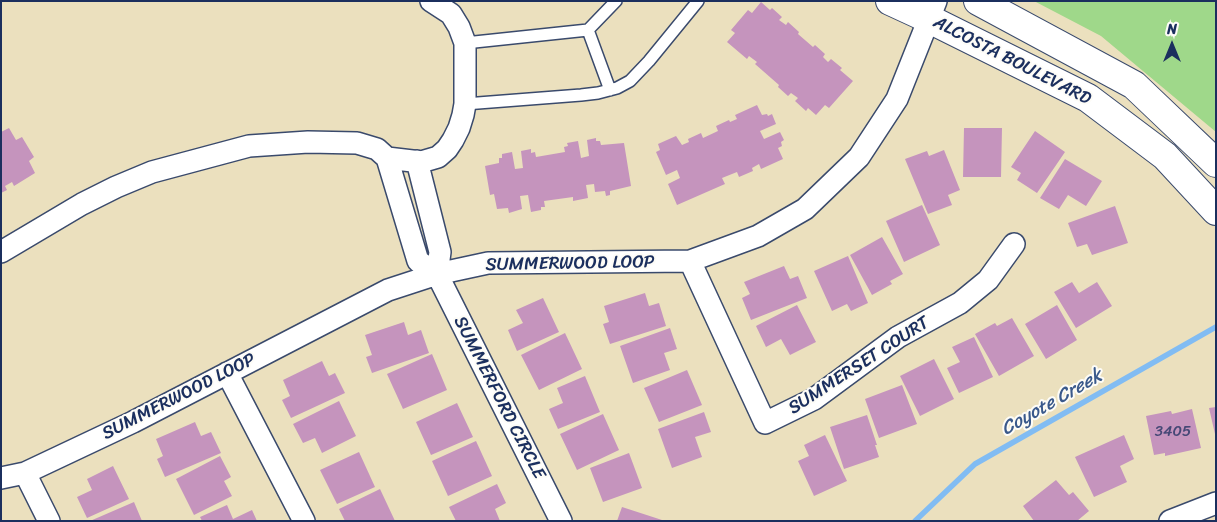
<!DOCTYPE html>
<html>
<head>
<meta charset="utf-8">
<style>
  body { margin:0 }
  #map { position:relative; width:1217px; height:522px; overflow:hidden; background:#ebe0be; font-family:Sriracha,sans-serif }
  canvas { display:block }
  .frame { position:absolute; inset:0; border:2px solid #1b2f5e; pointer-events:none }
  .north { position:absolute; left:1147px; top:20px; width:50px; height:50px; -webkit-text-stroke:4px #fdfcf7; paint-order:stroke; rotate:0deg; font-size:14px; font-weight:700; line-height:20px; text-align:center; color:#1b2f5e }
  .north::after { content:''; display:block; margin:auto; width:18px; height:22px; background:#1b2f5e; clip-path:polygon(50% 0,100% 100%,50% 72%,0 100%) }
</style>
</head>
<body>
<div id="map">
<canvas width="1217" height="522"></canvas>
<div class="frame"></div>
<div class="north">N</div>
</div>
<script>
const g = document.querySelector('canvas').getContext('2d');
g.lineJoin = 'round';
function paint(path, color) {
  g.fillStyle = color;
  g.fill(path, 'evenodd');
}
function trace(path, color, width, dash) {
  g.strokeStyle = color;
  g.lineWidth = width;
  g.lineCap = dash ? 'butt' : 'round';
  g.setLineDash(dash || []);
  g.stroke(path);
}
function drawText(font, color, halo, rows, align = 'center') {
  g.font = font + ' Sriracha,sans-serif';
  g.lineWidth = 4;
  g.setLineDash([]);
  g.textBaseline = 'middle';
  g.strokeStyle = halo;
  g.fillStyle = color;
  for (const [text, x, y, turn = 0] of rows) {
    g.save();
    g.translate(x, y);
    g.rotate((+turn || 0) * Math.PI / 180);
    g.textAlign = isNaN(turn) ? turn : align;
    if (halo) g.strokeText(text, 0, 0);
    g.fillText(text, 0, 0);
    g.restore();
  }
}
paint(new Path2D(`
  M1034,1H1216V132L1101,36Z`), '#9fd88a');
trace(new Path2D(`
  M915,521L975,464L1216,327`), '#81bcf3', 5.5);
paint(new Path2D(`
  M761,2L770,10L772,8L782,17L779,20L786,25L788,22L799,32L798,34L813,47L815,45L825,54L823,57L828,62L831,59L842,68L840,70L853,81L829,108L825,105L816,115L808,108L806,111L795,101L798,98L791,93L788,96L778,87L779,85L755,64L757,62L749,56L747,59L727,42L735,33L731,30L748,10L752,13Z
  M757,105L762,115L767,114L768,116L772,114L776,124L760,131L764,139L780,132L784,140L781,142L782,146L778,148L783,159L761,169L759,164L752,168L753,171L739,177L737,172L722,178L725,184L677,205L668,184L680,178L677,170L666,175L656,152L660,150L658,144L676,136L682,145L689,142L688,139L701,133L703,138L718,131L716,126L729,120L730,122L737,119L735,115Z
  M9,128L16,140L22,137L34,157L29,161L35,173L14,186L12,182L5,186L7,190L1,193V132Z
  M964,128H1002L1001,177H963Z
  M1035,131L1065,152L1037,193L1017,180L1021,173L1011,167Z
  M596,138V141H600L601,145L624,143L631,186L610,191V195L606,196L605,191L595,192L594,184L586,185L588,198L573,201V197L544,201L545,207H541V210L531,212L528,195L520,196L522,209L509,213L508,208L497,209L494,194L490,195L485,166L499,163V158H502V154L512,152L515,169L523,168L521,151L531,149V153L535,152L536,157L565,152L564,147L568,146L567,143L578,141L581,158L589,156L587,140Z
  M944,150L960,190L948,195L952,205L928,214L905,159L927,151L929,156Z
  M1065,159L1102,181L1086,206L1068,195L1059,209L1040,198Z
  M922,205L940,245L904,262L886,221Z
  M1115,206L1128,243L1092,255L1087,244L1077,247L1068,223Z
  M882,237L903,274L890,281L892,284L872,295L850,255Z
  M848,256L868,303L851,311L847,304L832,311L814,271Z
  M784,266L790,279L798,276L807,298L751,320L742,298L750,294L744,282Z
  M1072,282L1079,293L1097,282L1112,306L1076,328L1054,292Z
  M645,293L649,306L659,303L666,326L610,344L603,324L609,322L604,306Z
  M543,298L559,332L517,351L508,330L523,323L516,310Z
  M797,305L816,342L790,355L781,339L766,347L756,326Z
  M1057,305L1077,340L1046,359L1025,324Z
  M1012,318L1034,356L999,376L975,334L995,323L997,326Z
  M404,322L408,335L421,330L429,353L372,373L366,357L372,355L365,335Z
  M670,328L677,349L664,353L670,370L633,383L620,346Z
  M565,333L582,369L539,390L521,355Z
  M974,337L993,377L959,393L947,368L960,362L952,347Z
  M432,354L447,390L403,409L387,374Z
  M934,359L954,399L920,416L900,376Z
  M322,361L329,376L335,373L345,393L291,418L282,400L290,396L283,380Z
  M687,370L702,405L659,422L644,388Z
  M585,376L600,412L558,429L549,409L563,403L557,388Z
  M902,385L917,424L879,438L865,399Z
  M339,401L356,436L322,453L315,438L303,443L293,424Z
  M457,403L473,437L431,455L416,422Z
  M1216,407V434H1215L1209,408Z
  M1192,409L1201,448L1165,456V453L1154,455L1146,416L1171,411L1172,414Z
  M704,412L711,432L695,437L702,457L672,468L658,429Z
  M603,414L619,450L577,470L560,434Z
  M867,415L877,445H875L879,457L844,469L830,427Z
  M195,422L201,436L211,432L221,453L165,477L157,459L163,456L156,439Z
  M825,435L847,481L814,496L798,461L809,456L804,445Z
  M1124,435L1134,459L1120,466L1127,482L1094,497L1075,457Z
  M476,441L492,476L448,496L432,461Z
  M359,452L375,487L337,504L320,470Z
  M629,453L642,488L603,502L590,468Z
  M220,456L231,477L224,481L232,496L194,515L176,479Z
  M113,466L129,499L87,518L77,497L92,490L87,479Z
  M1056,480L1069,495L1073,492L1089,511L1077,521H1034L1023,506Z
  M497,484L506,503L495,509L500,521H456L449,507Z
  M380,489L395,521H345L339,509Z
  M134,502L142,521H90Z
  M227,505L233,519L252,510L257,521H202L200,517Z
  M622,507L662,520V521H617Z`), '#c594bd');
const lane = new Path2D(`
  M588,30L610,90
  M465,43L588,30L616,1
  M465,104L581,95L598,93L617,88L630,81L649,61L698,1`);
const street = new Path2D(`
  M387,158L418,261L437,274L561,521
  M417,161L440,252L437,274
  M1,252L82,204L116,187L152,172L249,146L308,142L357,143L377,149L387,158L421,162L438,157L447,149L453,140L459,128L463,115L465,104V43L459,27L451,14L431,1
  M690,261L765,423L814,399L898,337L960,303L988,280L1014,244
  M227,373L304,521
  M25,473L49,521
  M1,478L25,473L133,422L388,290L437,274L488,263L690,261L758,236L805,209L859,157L897,99L936,1
  M1170,521L1216,503`);
const secondary = new Path2D(`
  M890,1L929,19L1088,98L1165,156L1216,211
  M978,1L1134,85L1216,163`);
trace(lane, '#3a4a6c', 14);
trace(street, '#3a4a6c', 24);
trace(secondary, '#3a4a6c', 30);
trace(lane, '#fff', 11);
trace(street, '#fff', 21);
trace(secondary, '#fff', 28);
drawText('15px', '#464876', null, [
  ["3405",1173,432]
]);
drawText('18px', '#1b2f5e', '#fdfcf7', [
  ["ALCOSTA BOULEVARD",1012,61,27],
  ["SUMMERWOOD LOOP",570,264,-1],
  ["SUMMERSET COURT",859,366,-33],
  ["SUMMERWOOD LOOP",179,397,-27],
  ["SUMMERFORD CIRCLE",499,398,63]
]);
drawText('italic 19px', '#3a598b', '#fdfcf7', [
  ["Coyote Creek",1052,403,-30]
]);
</script>
</body>
</html>
